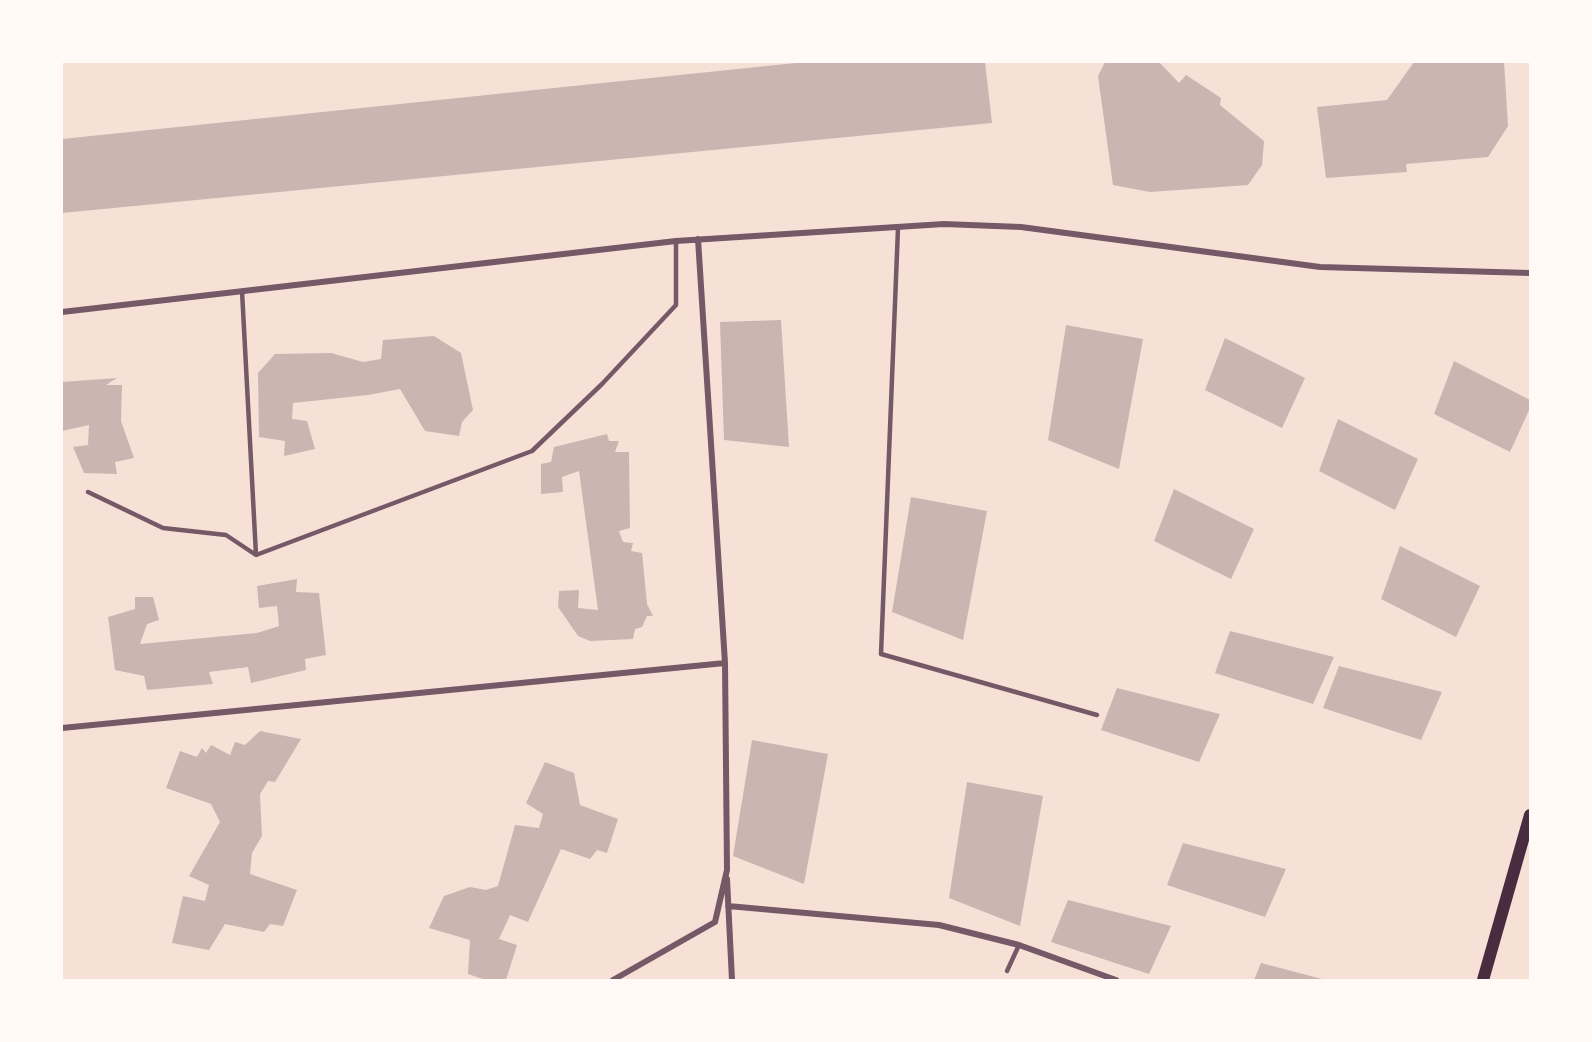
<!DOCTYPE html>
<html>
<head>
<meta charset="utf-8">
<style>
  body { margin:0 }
  #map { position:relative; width:1592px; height:1042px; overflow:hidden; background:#f7e1d7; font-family:Ubuntu,sans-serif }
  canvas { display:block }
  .frame { position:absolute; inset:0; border:63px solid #fffaf5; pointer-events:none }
</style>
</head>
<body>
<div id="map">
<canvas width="1592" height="1042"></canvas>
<div class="frame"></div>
</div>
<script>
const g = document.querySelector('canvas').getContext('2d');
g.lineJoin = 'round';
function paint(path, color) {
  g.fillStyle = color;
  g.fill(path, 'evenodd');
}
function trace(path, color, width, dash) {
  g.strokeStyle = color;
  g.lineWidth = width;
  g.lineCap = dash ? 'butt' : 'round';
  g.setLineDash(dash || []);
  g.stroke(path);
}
paint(new Path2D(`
  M805,62H985L992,123L62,213V139Z
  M1105,62H1159L1179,83L1186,75L1221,98L1220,105L1264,141L1262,165L1248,185L1150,192L1113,185L1098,76Z
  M1414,62H1504L1508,126L1488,157L1406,164L1407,172L1326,178L1317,107L1387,100Z
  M781,320L789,447L724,440L720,322Z
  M1066,325L1143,339L1119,469L1048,440Z
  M434,336L461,353L473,410L462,422L459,436L425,431L400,389L368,395L293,403L292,419L307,421L315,449L284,456L285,441L259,437L258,373L275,354L331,353L363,362L381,359L383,340Z
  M1225,338L1305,378L1282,428L1205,390Z
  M1454,361L1530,400V408L1510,452L1434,414Z
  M117,378L106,385H122L121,421L134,458L115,462L117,474L84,473L73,447L88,445L89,425L62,431V382Z
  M1338,419L1418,459L1395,510L1319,471Z
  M607,434L609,441H619L615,452H629L630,528L619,531L623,542L633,543L631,551L642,553L647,604L653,616H647L642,627L635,629L633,639L590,641L578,636L558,607L559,591L579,590L578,608L598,610L579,471L562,477L563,492L541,494V464L551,462L554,447Z
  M1174,489L1254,529L1231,579L1154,541Z
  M911,497L987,511L963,640L892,612Z
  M1400,546L1480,586L1456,637L1381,599Z
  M297,579L296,592L319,593L326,655L305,659L306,670L251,683L248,667L209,672L213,684L147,690L144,676L115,670L108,617L135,609V597H153L159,620L147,624L140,644L257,633L279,626L277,606L259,608L257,586Z
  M1230,631L1334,657L1313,704L1215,673Z
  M1339,666L1442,692L1421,740L1323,708Z
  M1117,688L1220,714L1199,762L1101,730Z
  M260,731L301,739L275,782L268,781L260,794L262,836L252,853L250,874L297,890L283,926L270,924L264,932L225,924L209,950L172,943L183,896L205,901L209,885L189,876L220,822L211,804L166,788L180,751L197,757L202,748L206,753L211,745L230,755L235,742L245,745Z
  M752,740L828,754L804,884L733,856Z
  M545,762L574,773L580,805L618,819L607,853L597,850L590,859L561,849L528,922L510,915L499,939L517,945L506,980H486L468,974L470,940L429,928L444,896L470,887L486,890L498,886L515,825L539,828L543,814L526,803Z
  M967,782L1043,796L1020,926L949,898Z
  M1183,843L1286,869L1265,917L1167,885Z
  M1068,900L1171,926L1149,974L1051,942Z
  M1261,963L1326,980H1254Z`), '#ccb4b1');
trace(new Path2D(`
  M898,228L881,654L1097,715
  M242,291L256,555
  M88,492L163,528L226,535L256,555L532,451L602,384L676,305V241
  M1007,971L1019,945`), '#755966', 4.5);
trace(new Path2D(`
  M62,312L676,241L944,224L1021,227L1320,267L1530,273
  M62,728L725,663
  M727,879L732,980
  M728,906L939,925L1019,945L1116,980
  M613,980L715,922L727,870L725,663L698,239`), '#755966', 6);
trace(new Path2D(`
  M1483,980L1530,815`), '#4a2c40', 12);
</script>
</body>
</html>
